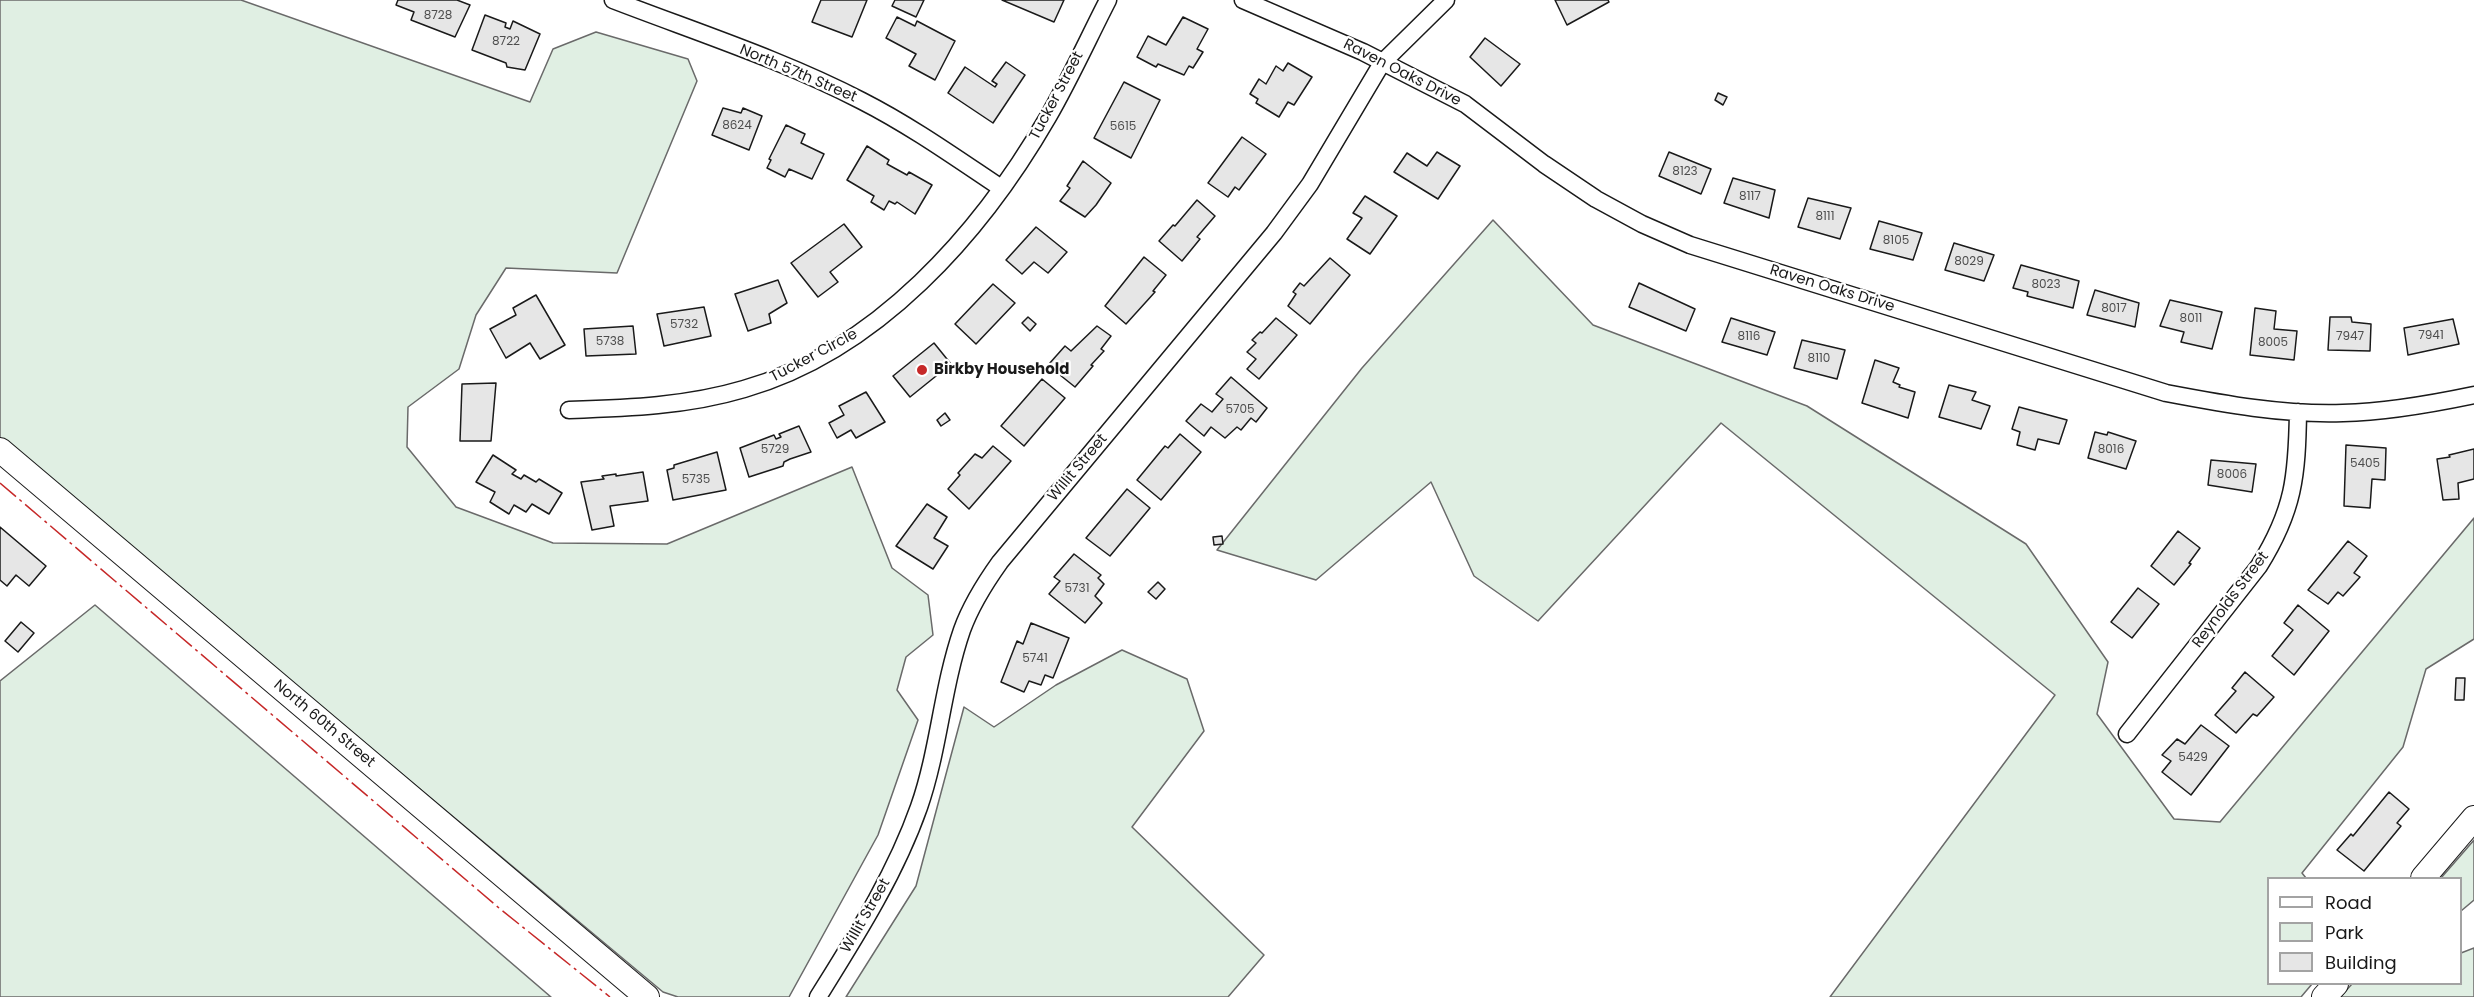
<!DOCTYPE html>
<html>
<head>
<meta charset="utf-8">
<style>
  body { margin:0 }
  #map { position:relative; width:2474px; height:997px; overflow:hidden; background:#fff; font-family:Poppins,sans-serif }
  canvas { display:block }
  .legend { position:absolute; left:2267px; top:877px; width:195px; height:108px; box-sizing:border-box; background:#fff; border:2px solid #a3a3a3; margin:0; padding:8px 10px; list-style:none; font-size:18px; color:#1a1a1a }
  .legend li { display:flex; align-items:center; gap:12px; height:30px }
  .legend b { width:30px; border:2px solid #a3a3a3 }
</style>
</head>
<body>
<div id="map">
<canvas width="2474" height="997"></canvas>
<ul class="legend">
<li><b style="height:8px;background:#fff"></b>Road</li>
<li><b style="height:16px;background:#e0efe3"></b>Park</li>
<li><b style="height:16px;background:#e6e6e6"></b>Building</li>
</ul>
</div>
<script>
const g = document.querySelector('canvas').getContext('2d');
g.lineJoin = 'round';
function paint(path, color) {
  g.fillStyle = color;
  g.fill(path, 'evenodd');
}
function trace(path, color, width, dash) {
  g.strokeStyle = color;
  g.lineWidth = width;
  g.lineCap = dash ? 'butt' : 'round';
  g.setLineDash(dash || []);
  g.stroke(path);
}
function drawText(font, color, halo, rows, align = 'center') {
  g.font = font + ' Poppins,sans-serif';
  g.lineWidth = 4.5;
  g.setLineDash([]);
  g.textBaseline = 'middle';
  g.strokeStyle = halo;
  g.fillStyle = color;
  for (const [text, x, y, turn = 0] of rows) {
    g.save();
    g.translate(x, y);
    g.rotate((+turn || 0) * Math.PI / 180);
    g.textAlign = isNaN(turn) ? turn : align;
    if (halo) g.strokeText(text, 0, 0);
    g.fillText(text, 0, 0);
    g.restore();
  }
}
const green = new Path2D(`
  M0,0H241L530,102L553,49L596,32L688,59L697,81L617,273L506,268L476,315L459,369L408,407L407,447L456,507L553,543L667,544L852,467L892,568L928,595L933,635L906,657L897,690L918,720L878,835L789,997H678L663,992L0,438Z
  M1493,220L1593,325L1807,406L2026,544L2108,662L2097,714L2174,819L2220,822L2474,518V639L2426,669L2403,747L2302,873L2306,878H2268V984H2312L2301,997H1830L2055,695L1721,423L1538,621L1474,576L1431,482L1316,580L1217,550L1362,368Z
  M95,605L551,997H0V681Z
  M1122,650L1187,679L1204,731L1132,827L1264,955L1228,997H846L916,886L964,707L994,727L1056,685Z
  M2474,840V900L2461,911L2460,878H2441Z
  M2474,948V997H2340L2352,984H2460L2461,953Z`);
paint(green, '#e0efe3');
trace(green, '#6a6a6a', 1.5);
const building = new Path2D(`
  M398,0H457L470,5L455,37L411,20L414,12L396,5Z
  M821,0H867L852,37L812,22Z
  M895,0H924L916,17L892,6Z
  M1002,0H1064L1054,22Z
  M1555,0H1608L1609,2L1567,25Z
  M485,15L506,23L505,27L510,29L513,21L540,34L525,70L507,67L506,63L472,50Z
  M897,17L915,26L917,21L955,41L935,80L909,66L916,54L886,38Z
  M1183,17L1208,29L1197,49L1203,52L1193,68L1189,66L1184,75L1158,64L1156,67L1137,57L1148,36L1166,45Z
  M1485,38L1520,64L1501,86L1470,57Z
  M1006,62L1025,75L993,123L948,93L965,67L995,87L997,84L992,81Z
  M1288,63L1312,77L1294,105L1288,102L1279,117L1256,103L1258,99L1250,94L1259,79L1266,84L1276,66L1283,71Z
  M1124,82L1160,100L1131,158L1094,138Z
  M1718,93L1727,97L1723,105L1715,100Z
  M723,108L741,113L743,108L762,116L749,150L712,135Z
  M786,125L805,134L801,143L824,154L812,179L789,169L785,177L767,168L771,160L769,159Z
  M1242,137L1266,154L1239,190L1235,187L1228,197L1208,183Z
  M867,146L889,160L887,164L907,175L909,172L932,185L915,214L897,202L895,204L889,201L884,210L871,202L874,196L847,180Z
  M1437,152L1460,166L1438,199L1394,172L1407,153L1427,166Z
  M1669,152L1711,169L1701,194L1659,176Z
  M1083,161L1111,183L1096,205L1085,217L1060,201L1070,188L1067,186Z
  M1733,178L1775,190L1769,218L1724,203Z
  M1365,196L1397,216L1370,254L1347,239L1362,218L1353,213Z
  M1808,198L1851,208L1840,239L1798,227Z
  M1197,200L1215,216L1197,237L1200,239L1182,261L1159,241L1173,225L1175,226Z
  M1879,221L1922,233L1913,260L1870,249Z
  M844,224L862,247L830,272L838,282L818,297L791,263Z
  M1036,227L1067,252L1048,273L1034,262L1022,274L1006,260Z
  M1954,243L1994,255L1984,281L1945,270Z
  M1144,257L1166,275L1153,291L1155,292L1126,324L1105,306Z
  M1330,258L1350,275L1310,324L1288,306L1296,294L1293,292L1300,283L1304,286Z
  M2021,265L2079,281L2073,308L2027,296L2028,292L2013,288Z
  M778,280L787,303L769,314L771,323L748,331L735,294Z
  M1639,283L1695,309L1686,331L1629,307Z
  M993,284L1015,303L976,344L955,324Z
  M2095,290L2139,303L2135,327L2087,315Z
  M536,295L565,345L540,359L530,343L506,358L490,329L516,315L513,308Z
  M2170,300L2222,312L2212,349L2181,342L2184,332L2160,326Z
  M704,307L711,336L664,346L657,314Z
  M2255,308L2276,311L2274,329L2297,331L2294,360L2250,355Z
  M1028,317L1036,324L1030,331L1022,323Z
  M2330,317H2351L2352,322L2371,324L2370,351L2328,350Z
  M1276,318L1297,335L1259,379L1247,369L1256,359L1247,352L1256,343L1252,340L1260,332L1262,333Z
  M1731,318L1775,332L1767,355L1722,342Z
  M2453,319L2459,344L2408,355L2404,328Z
  M633,326L636,354L586,356L584,329Z
  M1097,326L1111,336L1101,349L1104,351L1091,365L1093,366L1075,387L1055,371L1056,369L1049,364L1065,346L1071,351Z
  M1802,340L1845,350L1837,379L1794,368Z
  M934,343L951,364L910,397L893,376Z
  M1875,360L1899,368L1893,382L1900,385L1899,387L1915,392L1908,418L1862,403Z
  M1231,377L1267,408L1256,422L1251,418L1241,430L1237,427L1225,438L1211,427L1204,436L1186,421L1201,404L1212,412L1223,399L1216,394Z
  M1042,379L1065,398L1024,446L1001,426Z
  M496,383L491,441H460L462,384Z
  M1949,385L1976,392L1972,400L1990,406L1981,429L1939,417Z
  M866,392L885,422L856,438L851,430L837,438L829,423L844,415L839,406Z
  M2019,407L2067,420L2059,444L2038,439L2035,450L2017,445L2020,432L2012,429Z
  M945,413L950,420L941,426L937,420Z
  M799,426L811,452L790,459L784,462L783,466L749,477L740,448L774,435L776,439L781,437L779,434Z
  M2095,432L2107,435L2108,432L2136,441L2126,469L2088,458Z
  M1180,434L1201,452L1161,500L1137,480L1165,446L1168,448Z
  M2346,445L2386,448L2385,480L2372,479L2370,508L2344,506Z
  M993,446L1011,461L969,509L948,489L960,475L958,473L975,454L982,458Z
  M2474,449V479L2458,483L2459,499L2443,500L2437,459L2450,457L2449,455Z
  M717,452L726,490L673,500L667,470L674,468V465Z
  M493,455L516,470L512,474L521,479L524,475L536,482L539,479L562,493L549,514L532,504L526,512L514,505L509,514L490,502L495,492L476,482Z
  M2211,460L2256,464L2252,492L2208,485Z
  M643,472L648,501L610,506L614,526L592,530L581,482L604,479L602,476L616,474V476Z
  M1127,489L1150,508L1110,556L1086,538Z
  M927,504L947,517L934,538L948,546L933,569L896,546Z
  M0,527L46,566L29,586L16,575L7,586L0,580Z
  M2178,531L2200,548L2189,563L2191,564L2174,585L2151,566Z
  M1222,536L1223,544L1214,545L1213,537Z
  M2348,541L2367,556L2354,573L2360,577L2343,596L2338,592L2328,604L2308,590Z
  M1074,554L1101,575L1098,578L1104,584L1095,596L1102,603L1085,623L1049,594L1060,581L1054,577Z
  M1158,582L1165,589L1156,599L1148,592Z
  M2138,588L2159,604L2132,638L2111,622Z
  M2298,605L2329,631L2294,675L2272,656L2293,630L2284,623Z
  M21,622L34,633L18,652L5,641Z
  M1031,623L1069,638L1053,678L1045,675L1041,685L1029,681L1024,692L1001,682L1017,641L1023,644Z
  M2245,672L2274,697L2257,716L2253,714L2236,733L2215,715L2236,691L2232,688Z
  M2456,678H2465L2464,700H2455Z
  M2201,725L2229,746L2191,795L2162,772L2171,761L2162,755L2177,739L2185,744Z
  M2389,792L2409,809L2397,823L2401,826L2364,871L2337,850L2351,834L2353,836Z`);
paint(building, '#e6e6e6');
trace(building, '#1a1a1a', 1.5);
const street = new Path2D(`
  M613,0C696,32 783,60 862,101C911,126 956,158 1001,188
  M1243,0L1363,52L1465,104L1544,164L1596,199L1642,224L1690,245L2166,393C2224,404 2283,415 2343,413C2387,412 2431,404 2474,395
  M569,410C629,408 687,406 744,389C877,351 981,233 1048,117C1070,79 1088,39 1108,0
  M2127,734L2259,566C2294,510 2297,476 2298,412
  M818,997C856,936 895,875 919,807C939,750 942,688 962,630C971,605 985,583 1000,562L1274,233L1310,184L1382,63L1446,0`);
const secondary = new Path2D(`
  M0,450L647,997
  M2423,878L2474,818
  M2324,997L2336,984`);
trace(street, '#1a1a1a', 19);
trace(secondary, '#1a1a1a', 26);
trace(street, '#fff', 16);
trace(secondary, '#fff', 24);
trace(new Path2D(`
  M0,483L499,908L610,997`), '#c62828', 1.5, [21, 4.5, 3, 4.5]);
for (const [x, y, r, color] of [
  [922,370,6,"#c62828"]
]) {
  const dot = new Path2D();
  dot.arc(x, y, r, 0, 2 * Math.PI);
  g.fillStyle = color;
  g.fill(dot);
  trace(dot, '#fff', 2);
}
drawText('12px', '#4d4d4d', null, [
  ["8728",438,16],
  ["8722",506,42],
  ["8624",737,126],
  ["5615",1123,127],
  ["8123",1685,172],
  ["8117",1750,197],
  ["8111",1825,217],
  ["8105",1896,241],
  ["8029",1969,262],
  ["8023",2046,285],
  ["8017",2114,309],
  ["8011",2191,319],
  ["5732",684,325],
  ["7941",2431,336],
  ["8116",1749,337],
  ["7947",2350,337],
  ["5738",610,342],
  ["8005",2273,343],
  ["8110",1819,359],
  ["5705",1240,410],
  ["5729",775,450],
  ["8016",2111,450],
  ["5405",2365,464],
  ["8006",2232,475],
  ["5735",696,480],
  ["5731",1077,589],
  ["5741",1035,659],
  ["5429",2193,758]
]);
drawText('15px', '#1a1a1a', '#fff', [
  ["Raven Oaks Drive",1402,73,27],
  ["North 57th Street",798,74,23],
  ["Tucker Street",1057,96,-62],
  ["Raven Oaks Drive",1832,289,17],
  ["Tucker Circle",814,356,-28],
  ["Willit Street",1078,468,-50],
  ["Reynolds Street",2231,600,-53],
  ["North 60th Street",324,724,40],
  ["Willit Street",866,916,-60]
]);
drawText('bold 15px', '#1a1a1a', '#fff', [
  ["Birkby Household",934,370]
], 'left');
</script>
</body>
</html>
